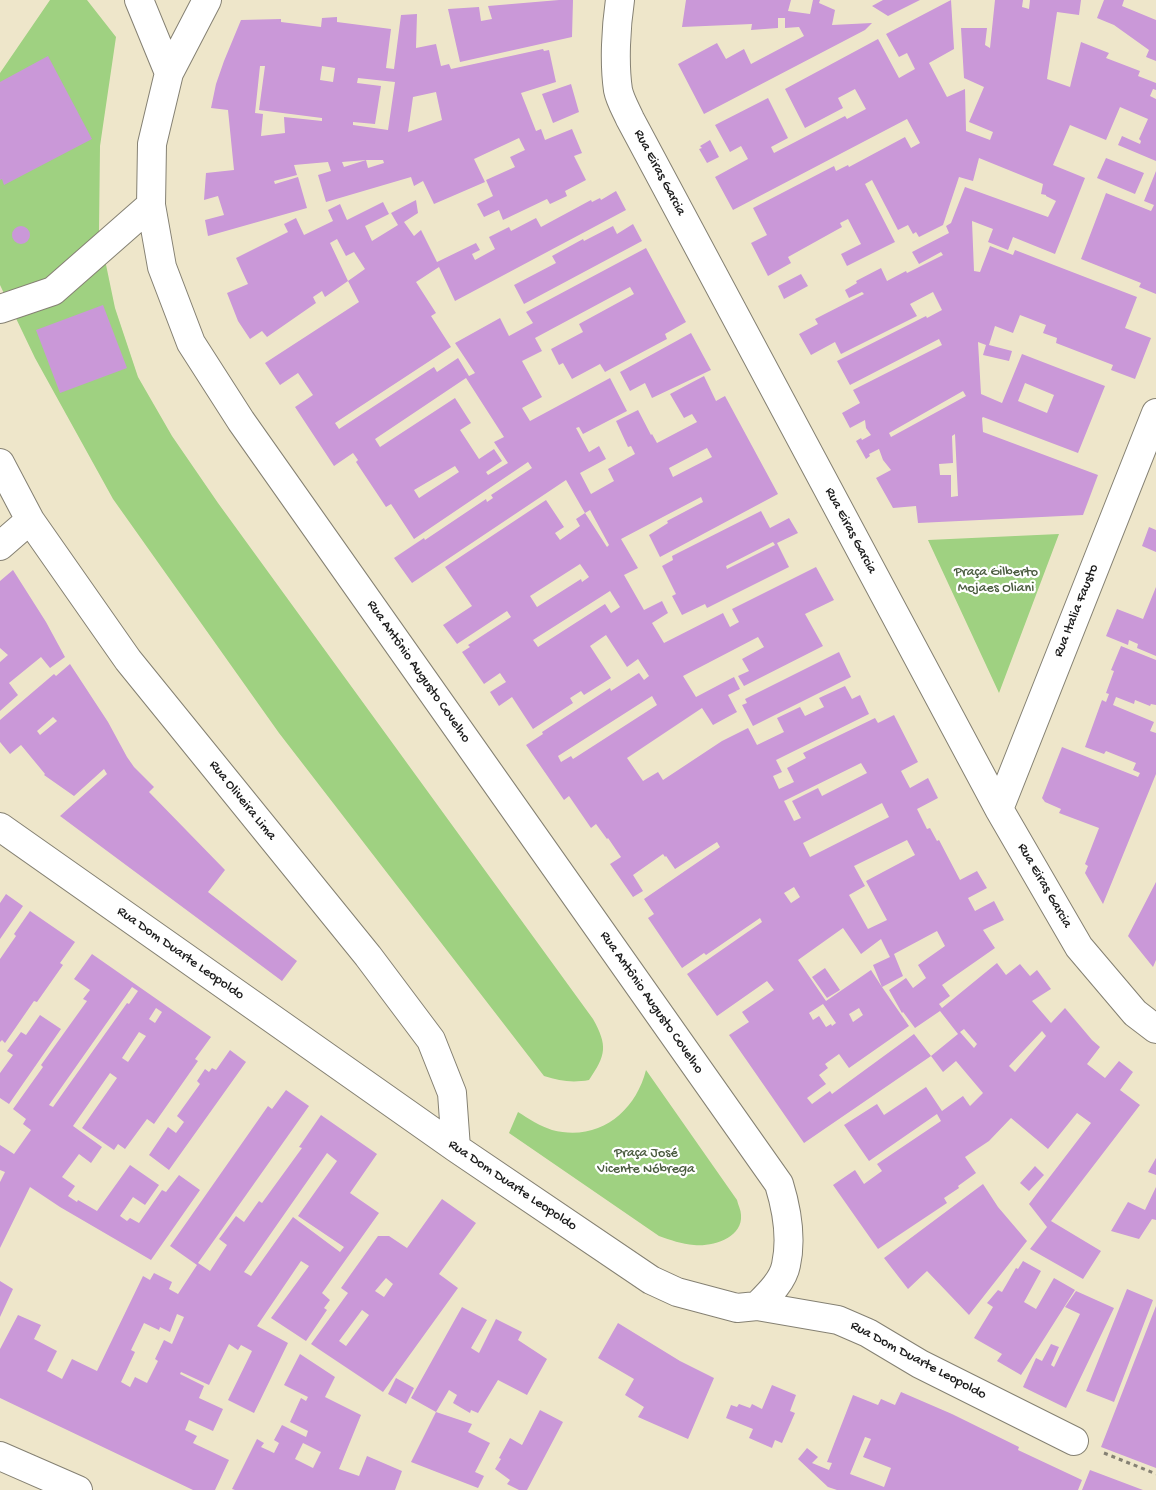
<!DOCTYPE html>
<html>
<head>
<meta charset="utf-8">
<style>
  body { margin:0 }
  canvas { display:block; background:#eee6ca }
</style>
</head>
<body>
<canvas width="1156" height="1490"></canvas>
<script>
const g = document.querySelector('canvas').getContext('2d');
g.lineJoin = 'round';
function paint(path, color) {
  g.fillStyle = color;
  g.fill(path, 'evenodd');
}
function trace(path, color, width, dash) {
  g.strokeStyle = color;
  g.lineWidth = width;
  g.lineCap = dash ? 'butt' : 'round';
  g.setLineDash(dash || []);
  g.stroke(path);
}
function drawText(font, color, halo, rows, align = 'center') {
  g.font = font + ' "Gochi Hand",sans-serif';
  g.lineWidth = 4.5;
  g.setLineDash([]);
  g.textBaseline = 'middle';
  g.strokeStyle = halo;
  g.fillStyle = color;
  for (const [text, x, y, turn = 0] of rows) {
    g.save();
    g.translate(x, y);
    g.rotate((+turn || 0) * Math.PI / 180);
    g.textAlign = isNaN(turn) ? turn : align;
    if (halo) g.strokeText(text, 0, 0);
    g.fillText(text, 0, 0);
    g.restore();
  }
}
paint(new Path2D(`
  M50,0H87L116,37L100,146L99,231L115,308L138,377L172,436L218,503L593,1019C608,1046 606,1055 589,1080C572,1083 560,1081 544,1076L279,733L113,499L35,358L0,285V73Z
  M1059,534L999,693L928,540Z
  M646,1070L737,1200C738,1205 741,1210 741,1215C743,1238 712,1247 694,1245C682,1244 670,1240 659,1236L509,1133L518,1112C529,1119 540,1126 552,1130C598,1142 635,1113 646,1070Z`), '#9fd181');
paint(new Path2D(`
  M559,0H573L572,37L460,62L448,9L479,7L481,21L492,19L488,6Z
  M686,0H791L788,11L810,14L813,0H820L819,3L835,10L832,25L872,23L865,30L704,114L678,64L717,43L726,59L744,49L751,64L804,36L799,27L785,28V18H778V28L751,30L752,24L682,27Z
  M883,0H920L888,16L872,6Z
  M951,0L954,49L929,63L947,97L965,89L966,131L990,140L993,132L969,122L984,87L964,78L961,28H987L985,45L990,48L995,0H1023L1022,7L1029,9L1030,0H1081L1079,15L1057,12L1047,79L1070,87L1081,42L1109,53L1106,58L1140,71L1138,76L1156,83V90L1153,89L1150,96L1156,99V161L1118,145L1122,136L1140,144L1141,141L1139,139L1148,119L1120,107L1106,140L1070,125L1053,165L1085,178L1055,254L1013,237L1008,250L988,242L993,229L972,221L974,271L980,272L990,246L1013,255L1015,250L1137,297L1125,328L1151,338L1135,379L1111,370L1113,365L1056,343L1057,338L1043,333L1046,325L1020,315L1013,333L995,326L989,345L1012,351L1009,361L983,355L986,345L978,342L981,394L1002,403L1022,354L1105,386L1078,453L983,417L982,418L983,432L1098,475L1083,515L918,523L916,506L893,508L876,478L891,470L883,460L879,449L869,454L870,456L866,459L856,441L861,438L862,440L871,435L866,428L865,420L850,428L842,413L860,403L853,390L942,345L939,339L850,385L837,361L926,316L927,318L942,310L933,292L910,304L917,316L841,354L835,342L811,355L799,334L818,324L815,319L864,294L862,292L849,298L845,290L857,283L856,281L881,268L887,281L906,271L907,273L943,255L941,252L919,264L912,252L949,233L946,226L951,223L965,187L1048,217L1056,201L1046,196V195L1041,194L1043,184L979,158L973,181L959,177L943,225L919,237L916,232L913,234L908,225L898,230L872,180L865,184L895,242L847,266L841,254L861,244L848,219L840,223L842,227L788,257L791,263L768,276L751,243L767,235L753,208L834,166L836,171L848,165L849,167L905,137L911,148L920,143L907,119L733,210L715,177L748,159L741,146L730,152L715,125L768,98L788,138L771,147L774,153L845,116L847,119L866,109L855,89L838,98L843,108L805,128L785,89L878,39L899,78L915,69L907,53L899,57L886,34ZM1025,383L1054,395L1047,413L1018,401ZM963,391L966,396L891,437L889,433ZM955,434L958,496L951,497V475H940L939,464L953,463L952,436Z
  M1104,0H1124L1122,6L1156,20V61L1146,57L1149,50L1114,25L1097,18Z
  M417,14L416,48L436,44L441,66L449,64L451,69L543,49L544,51L549,50L556,82L521,93L536,131L541,129L545,140L572,129L582,153L574,156L586,180L565,191L567,196L550,204L547,199L503,220L499,210L484,217L477,204L493,196L486,180L515,167L510,157L525,150L519,138L474,159L485,182L434,204L423,181L414,186L411,177L326,202L318,175L331,171L328,162L294,165L297,175L274,181L275,184L298,177L307,208L208,236L205,220L224,215L218,196L204,200L206,173L234,170L228,110L211,108L216,84L224,61L241,20L281,19V22L321,27L322,18L337,17V22L391,29L386,68L394,69L401,15ZM260,66H265L259,110L322,118V121L284,117L285,133L261,136L263,114L255,113ZM322,66L335,68L333,82L320,80ZM358,78L395,82L388,130L353,125V122L375,124L381,86L357,83ZM436,92L442,120L408,132L413,97ZM366,160L344,167L342,162ZM366,160H383L384,163L368,168Z
  M48,56L92,139L4,185L2,179L0,180V82Z
  M571,84L579,112L553,123L542,94Z
  M710,140L719,157L707,163L699,149L702,148L700,146Z
  M1106,158L1144,173L1135,194L1097,178Z
  M1156,171V294L1139,287L1141,283L1081,259L1106,193L1151,211L1154,205L1144,201Z
  M616,191L626,210L455,301L439,267L416,282L436,313L431,316L451,347L335,423L339,429L434,367L437,372L458,358L469,376L475,373L455,343L500,318L509,336L533,323L526,312L646,248L686,322L665,334L667,339L605,372L600,364L572,379L563,363L559,365L551,349L583,332L579,324L634,294L630,287L535,338L542,351L522,361L542,397L522,408L530,421L610,378L627,411L583,434L579,427L576,428L589,452L599,446L606,459L580,473L591,494L614,481L608,469L635,454L631,446L628,447L616,421L638,410L651,435L652,434L657,443L697,422L692,414L684,418L670,394L704,376L716,401L725,396L778,494L660,557L649,535L668,523L667,521L703,502L701,497L621,539L638,568L624,575L644,610L662,601L668,613L652,623L664,643L723,613L730,627L739,622L732,609L816,567L834,600L805,614L823,646L744,686L738,676L749,671L742,659L764,647L758,637L683,676L696,697L734,677L740,689L728,695L737,712L713,725L702,708L627,758L643,781L658,772L663,780L722,741L748,728L757,745L784,732L777,718L800,707L805,716L824,707L819,698L845,686L852,699L860,695L869,714L776,760L782,772L773,776L779,789L794,782L787,768L806,758L803,753L875,718L878,723L894,715L918,762L901,771L910,788L928,778L938,798L917,809L927,829L930,828L937,841L939,840L960,880L977,871L987,888L968,898L975,911L994,901L1004,920L983,930L995,948L942,985L950,996L939,1004L942,1008L997,963L1006,975L1020,964L1030,976L1037,970L1051,989L1032,1001L1051,1023L1065,1008L1092,1040L1100,1047L1087,1064L1105,1078L1119,1061L1133,1072L1120,1090L1140,1105L1051,1221L1101,1251L1083,1279L1030,1249L1047,1227L1029,1204L1091,1123L1077,1113L1048,1149L1011,1118L989,1141L965,1157L976,1173L958,1186L959,1188L944,1198L947,1203L878,1249L833,1185L855,1170L864,1184L882,1171L877,1164L941,1121L937,1114L869,1161L844,1125L877,1104L884,1115L926,1087L942,1111L963,1096L970,1106L983,1093L956,1061L943,1072L931,1056L958,1034L940,1011L915,1028L903,1012L902,1013L889,990L906,978L913,988L926,978L918,965L945,946L937,931L894,954L903,976L882,987L909,1026L849,1068L839,1054L825,1064L828,1068L819,1075L826,1084L807,1098L812,1104L830,1091L832,1094L914,1034L931,1056L804,1143L729,1035L749,1022L742,1012L774,990L767,981L717,1016L687,974L762,922L760,918L706,955L704,953L682,968L648,918L654,914L644,899L720,847L717,842L675,869L666,856L665,857L663,854L633,875L643,891L633,897L610,864L621,857L608,838L607,839L596,824L591,828L569,796L564,800L526,745L543,734L542,732L610,688L611,691L639,673L644,680L649,676L638,659L627,667L606,635L590,646L611,678L584,695L581,691L570,698L573,703L533,729L512,697L499,706L490,692L506,682L500,673L484,684L462,652L470,647L468,645L511,617L507,611L457,644L443,625L472,606L445,567L546,500L564,527L555,533L560,540L580,526L576,519L585,513L607,547L609,545L590,510L585,513L566,480L412,583L394,558L424,538L425,540L486,499L487,502L493,498L491,495L532,468L528,462L414,539L391,504L386,507L356,462L358,460L353,453L334,466L295,407L313,395L298,373L280,385L265,363L359,302L348,281L325,297L322,291L313,297L316,303L267,337L262,331L250,339L238,321L227,293L248,284L236,258L288,232L284,224L296,218L304,235L333,221L328,210L340,204L347,220L383,202L389,214L365,226L372,241L398,225L391,213L416,200L418,213L404,222L414,236L421,230L437,262L476,243L480,250L472,254L475,260L495,249L489,237L509,227L511,231L536,218L541,227L591,200L592,202L600,198L601,200ZM337,239L346,256L354,252L365,269L348,281L330,243ZM466,378L504,437L494,442L508,463L488,475L486,472L502,461L494,449L479,459L460,430L471,423L455,398L380,447L375,439ZM707,448L712,457L673,477L669,468ZM455,466L459,472L419,498L414,490ZM580,564L589,577L582,582L581,579L537,607L530,596ZM610,591L620,607L611,613L605,604L538,647L533,640ZM652,696L657,705L573,759L571,756L561,762L558,756ZM861,763L867,773L822,796L818,788L792,801L801,818L794,821L784,801ZM882,803L889,817L810,857L803,843ZM907,840L915,855L866,881L887,920L868,929L849,895L865,886L854,866ZM794,887L800,897L791,903L784,893ZM843,928L861,954L881,939L890,957L873,965L882,987L871,970L826,1001L798,960ZM823,1004L836,1023L832,1026L831,1024L826,1027L819,1016L813,1020L809,1013ZM859,1008L863,1015L853,1022L849,1014ZM964,1029L977,1044L974,1048L960,1032ZM1042,1031L1046,1036L1015,1072L1009,1066Z
  M633,224L642,241L524,304L514,285L556,263L552,256L583,239L584,241L613,226L617,234Z
  M12 235a9 9 0 1 1 18 0a9 9 0 1 1-18 0Z
  M801,274L808,286L784,299L778,286Z
  M103,305L127,368L60,393L36,330Z
  M691,333L711,370L652,398L645,383L630,391L620,372Z
  M761,511L770,528L789,518L798,533L777,543L789,567L707,608L705,604L682,615L672,596L676,594L662,566L673,560L672,556ZM773,542L775,545L727,569L726,566Z
  M1149,527L1156,530V552L1142,546Z
  M13,570L46,622L65,657L50,668L41,657L9,683L18,695L0,711V662L8,655L0,648V581Z
  M1156,587V656L1137,648L1138,644L1129,640L1128,645L1106,636L1117,609L1143,619Z
  M1121,646L1156,660V705L1151,704L1150,706L1135,700L1134,704L1116,697L1113,705L1154,722L1150,731L1156,733V774L1103,904L1085,873L1088,866L1085,864L1099,828L1059,813L1061,809L1045,802L1042,798L1062,747L1138,777L1140,773L1133,770L1136,763L1106,751L1104,754L1085,747L1102,700L1106,702L1109,694L1106,693L1114,671L1111,670Z
  M839,652L851,677L753,726L742,705L747,703L745,699Z
  M70,664L108,722L127,757L134,767L154,787L149,792L225,870L208,892L297,961L282,981L60,816L107,774L104,769L74,796L44,775L45,774L21,745L10,754L0,742V720L54,674L56,676ZM53,717L57,721L40,735L37,731Z
  M1156,882V960L1153,967L1128,936Z
  M6,894L23,906L0,939V903Z
  M30,911L75,942L60,963L63,965L37,1002L34,1001L5,1043L2,1040L0,1042V959L16,936L14,934Z
  M92,954L211,1037L195,1059L198,1061L154,1124L147,1119L125,1149L118,1144L114,1150L82,1128L117,1078L110,1073L73,1126L102,1147L91,1163L79,1154L62,1177L75,1186L68,1196L77,1202L78,1200L97,1211L130,1165L159,1185L145,1205L133,1197L120,1216L127,1221L130,1218L139,1223L162,1190L166,1192L179,1175L200,1190L151,1260L60,1207L30,1187L0,1248V1182L5,1172L0,1170V1145L14,1154L31,1130L23,1124L26,1119L13,1109L43,1067L41,1065L87,1001L83,999L90,990L74,979ZM132,987L138,991L129,1004L127,1003L53,1107L49,1105ZM156,1008L162,1012L155,1023L149,1019ZM139,1032L146,1036L128,1062L122,1058Z
  M825,968L840,990L827,998L812,977Z
  M40,1015L61,1029L9,1104L0,1098V1073L13,1055L7,1051L21,1032L26,1035Z
  M230,1050L246,1062L169,1170L149,1155L168,1127L176,1133L184,1122L177,1116L200,1084L197,1081L205,1069L209,1072L212,1068L216,1070Z
  M286,1090L309,1106L198,1263L210,1271L227,1245L219,1239L236,1216L244,1222L259,1201L262,1203L302,1148L299,1147L321,1115L377,1154L350,1193L379,1213L322,1293L330,1300L324,1308L327,1310L306,1341L271,1318L309,1266L301,1261L257,1326L288,1343L254,1413L228,1400L252,1351L241,1345L238,1350L229,1344L209,1385L181,1372L180,1374L204,1386L199,1398L223,1409L213,1431L189,1420L185,1430L197,1436L193,1443L229,1460L215,1490H193L0,1398V1349L18,1315L41,1325L34,1339L57,1351L47,1371L62,1379L72,1359L97,1371L143,1276L150,1280L154,1273L172,1282L169,1289L178,1294L197,1265L170,1246L268,1106L272,1109ZM327,1153L337,1161L298,1216L344,1247L340,1252L293,1217L251,1276L244,1272ZM177,1314L184,1317L172,1344L164,1340L155,1359L158,1361L147,1383L135,1377L130,1387L121,1382L135,1352L131,1350L144,1323L159,1330L160,1327L170,1332Z
  M1156,1158V1175L1148,1172Z
  M1035,1166L1044,1175L1029,1191L1020,1183Z
  M983,1184L998,1207L1027,1241L969,1315L927,1271L908,1289L884,1258Z
  M1156,1187V1220L1152,1219L1139,1239L1111,1231L1128,1202L1145,1210Z
  M442,1199L476,1223L439,1274L458,1288L383,1392L311,1344L348,1293L341,1288L378,1236H389L407,1248ZM386,1278L393,1284L384,1297L375,1291ZM362,1310L369,1315L346,1346L339,1341Z
  M1023,1261L1041,1271L1024,1302L1036,1309L1054,1278L1075,1290L1021,1375L997,1361L1002,1354L974,1338L993,1307L987,1303L998,1290L1002,1292L1016,1268L1018,1269Z
  M0,1281L13,1289L0,1317Z
  M1127,1289L1153,1300L1114,1402L1086,1391Z
  M1076,1291L1114,1308L1066,1408L1023,1387L1036,1358L1042,1361L1051,1344L1059,1347L1051,1365L1054,1367L1080,1314L1065,1307Z
  M1156,1306V1468L1101,1447Z
  M462,1307L487,1320L471,1348L479,1353L496,1319L522,1332L518,1340L547,1359L527,1395L498,1380L478,1413L471,1410L470,1413L453,1403L457,1395L449,1390L436,1412L411,1398Z
  M618,1323L680,1361L714,1378L688,1439L638,1417L644,1407L625,1395L634,1379L598,1358Z
  M300,1354L335,1377L325,1397L361,1415L339,1469L359,1476L367,1456L402,1471L395,1490H235L232,1489L257,1439L264,1443L261,1447L274,1453L279,1443L274,1440L282,1425L306,1437L308,1431L290,1422L301,1398L306,1401L308,1397L284,1385ZM303,1443L321,1452L313,1468L295,1459Z
  M396,1378L414,1388L406,1404L388,1394Z
  M772,1385L796,1395L790,1411L795,1413L782,1443L775,1440L772,1448L749,1438L753,1429L726,1418L731,1405L737,1407L739,1404L750,1408L752,1404L762,1409Z
  M901,1392L952,1414L1019,1447L1018,1450L1082,1480L1078,1490H837L828,1487L798,1459L807,1448L818,1457L812,1463L829,1470L832,1463L827,1462L853,1395L878,1405L881,1399L895,1405ZM865,1437L871,1439L863,1457L891,1468L884,1487L850,1474Z
  M540,1410L563,1422L527,1490H519L507,1484L510,1480L495,1469L501,1459L499,1458L510,1438L522,1445Z
  M436,1412L472,1424L468,1432L490,1443L475,1472L484,1476L478,1488L411,1462Z
  M1090,1470L1143,1490H1082Z`), '#ca98d8');
const street = new Path2D(`
  M139,0L169,73
  M207,0L169,73L152,144L151,205L162,267L191,343L241,421L779,1184C787,1210 792,1238 786,1265C783,1281 768,1295 757,1306
  M620,0C616,27 614,63 618,90C620,100 626,110 630,119L999,809L1079,947L1135,1013L1156,1029
  M0,309L53,291L151,205
  M0,463L30,520L128,660L368,956L431,1040L452,1093L456,1148
  M0,546L30,520
  M999,809L1156,413
  M0,827L456,1148L651,1280L677,1292L737,1308L757,1306L838,1320L868,1333L920,1364L1074,1441
  M0,1456L78,1490`);
trace(street, '#858173', 30);
trace(new Path2D(`
  M1104,1453L1156,1474`), '#858173', 3, [4, 4]);
trace(street, '#fff', 28);
drawText('14px', '#1c1c1c', '#fff', [
  ["Rua Eiras Garcia",659,173,62],
  ["Rua Eiras Garcia",850,531,62],
  ["Rua Italia Fausto",1077,611,-68],
  ["Rua Antônio Augusto Covelho",418,672,55],
  ["Rua Oliveira Lima",242,801,51],
  ["Rua Eiras Garcia",1044,886,60],
  ["Rua Dom Duarte Leopoldo",180,954,35],
  ["Rua Antônio Augusto Covelho",651,1003,55],
  ["Rua Dom Duarte Leopoldo",512,1186,34],
  ["Rua Dom Duarte Leopoldo",918,1361,28]
]);
drawText('14px', '#4a5b3f', '#fff', [
  ["Praça Gilberto",996,573],
  ["Mojaes Oliani",996,589],
  ["Praça José",646,1154],
  ["Vicente Nóbrega",646,1170]
]);
</script>
</body>
</html>
